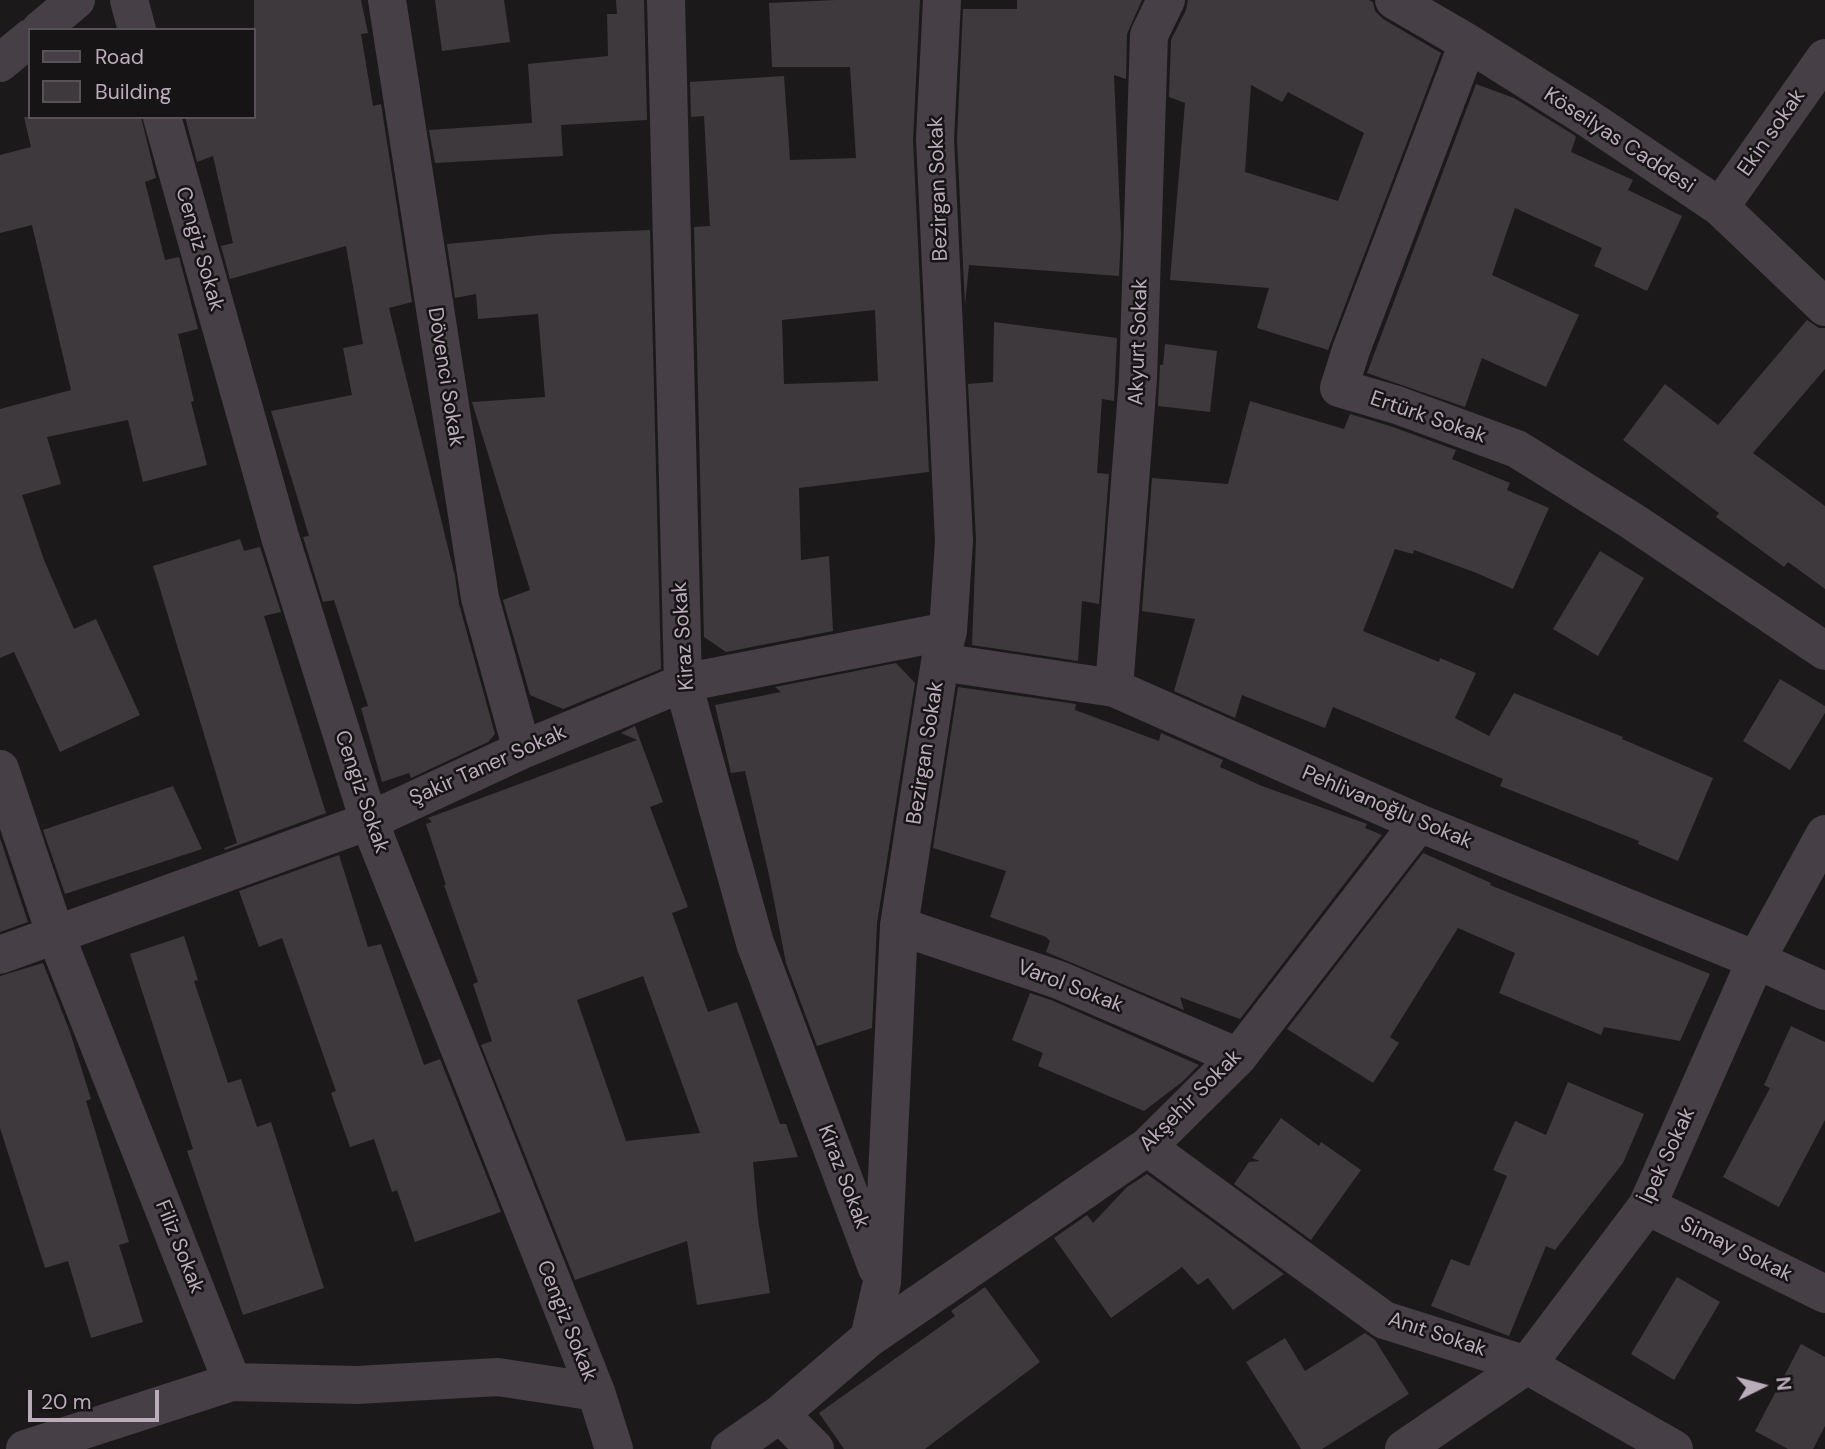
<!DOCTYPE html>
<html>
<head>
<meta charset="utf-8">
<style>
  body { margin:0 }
  #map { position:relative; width:1825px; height:1449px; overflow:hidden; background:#1c191b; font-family:"DM Sans",sans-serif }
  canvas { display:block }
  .legend { position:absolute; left:28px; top:28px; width:228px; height:91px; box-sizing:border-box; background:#171416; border:2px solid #595158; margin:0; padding:9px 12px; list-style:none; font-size:21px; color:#bbacbb }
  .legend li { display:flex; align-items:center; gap:14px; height:35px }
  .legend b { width:35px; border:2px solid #595158 }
  .north { position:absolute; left:1727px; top:1351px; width:70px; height:70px; -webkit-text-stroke:5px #171416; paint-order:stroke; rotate:84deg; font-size:19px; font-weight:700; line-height:28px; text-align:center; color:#bbacbb }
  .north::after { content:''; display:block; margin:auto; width:24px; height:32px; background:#bbacbb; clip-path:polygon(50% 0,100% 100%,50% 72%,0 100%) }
  .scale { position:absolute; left:28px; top:1390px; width:131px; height:32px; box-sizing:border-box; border:4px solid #bbacbb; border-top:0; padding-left:9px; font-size:21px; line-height:24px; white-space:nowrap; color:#bbacbb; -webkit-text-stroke:5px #171416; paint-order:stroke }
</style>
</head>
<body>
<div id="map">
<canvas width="1825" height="1449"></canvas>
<ul class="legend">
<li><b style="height:9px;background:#463f45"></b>Road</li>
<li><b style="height:19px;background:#3e393d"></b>Building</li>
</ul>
<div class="north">N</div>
<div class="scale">20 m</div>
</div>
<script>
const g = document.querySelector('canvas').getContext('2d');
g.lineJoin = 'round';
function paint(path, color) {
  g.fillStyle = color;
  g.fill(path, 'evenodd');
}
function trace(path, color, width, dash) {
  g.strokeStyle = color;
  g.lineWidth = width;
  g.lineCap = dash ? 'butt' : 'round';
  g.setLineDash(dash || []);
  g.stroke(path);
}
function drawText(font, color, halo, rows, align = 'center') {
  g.font = font + ' "DM Sans",sans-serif';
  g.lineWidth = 5;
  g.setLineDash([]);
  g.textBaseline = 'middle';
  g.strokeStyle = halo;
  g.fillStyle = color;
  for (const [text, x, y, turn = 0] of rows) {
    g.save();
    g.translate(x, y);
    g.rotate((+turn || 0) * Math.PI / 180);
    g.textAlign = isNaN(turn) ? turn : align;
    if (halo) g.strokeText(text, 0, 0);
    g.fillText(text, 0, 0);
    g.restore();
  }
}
paint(new Path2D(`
  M254,0H361L368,33L361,34L373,106L381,104L412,302L389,308L455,576L459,604L495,734L488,742L411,778L409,773L382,782L361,708L368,706L334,600L323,602L303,537L309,536L271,411L352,395L343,348L363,344L346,246L230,279L221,246L233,243L213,156L197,162L185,117H254Z
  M435,0H504L510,42L442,51Z
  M616,0H644L647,120L561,125L563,156L435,163L429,130L532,123L528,64L608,56L607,14H617Z
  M836,0H920L913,140L929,472L799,488L801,560L829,556L833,631L726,652L704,637L694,227L710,226L704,116L691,117L690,82L784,76L790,160L856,158L850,67H772L769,3ZM875,310L878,381L784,384L782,320Z
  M1017,0H1142L1127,34L1126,79L1114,75L1121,235L1119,276L969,265L965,305L957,139L963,9H1017Z
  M1188,0H1369L1373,2L1375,11L1383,19L1441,53L1328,350L1257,328L1269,288L1170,280L1185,103L1169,97L1171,40L1186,10ZM1251,85L1282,102L1288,92L1364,133L1338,201L1245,172Z
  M1476,84L1514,98L1574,135L1576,137L1571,152L1633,180L1628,190L1682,216L1647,291L1594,266L1602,248L1515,208L1492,275L1579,315L1546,387L1482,358L1465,407L1367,373Z
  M24,117H141L156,178L145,182L165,260L179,257L198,329L178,334L194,401L191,402L207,465L143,482L128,420L47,437L61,484L22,495L44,560L74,629L96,619L140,715L60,752L14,652L0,658V409L71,390L32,225L0,233V155L31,147Z
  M650,230L661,669L563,709L530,695L503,600L530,590L472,402L545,397L538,314L478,319L476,294L455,298L447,244L552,234Z
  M1807,320L1819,328H1825V369L1753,453L1825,506V589L1788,562L1784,567L1716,517L1719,513L1623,440L1665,384L1718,425Z
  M994,322L1117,338L1114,401L1102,399L1097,473L1109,474L1099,604L1082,601L1078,661L972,645L976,540L968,384L993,382Z
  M1165,344L1217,351L1210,412L1158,406L1160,365H1163Z
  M1250,401L1344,429L1350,414L1390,426L1456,450L1452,459L1510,483L1507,490L1549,508L1513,589L1474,572L1414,550L1413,554L1395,549L1363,631L1439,662L1440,658L1476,673L1455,718L1489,736L1514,693L1623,737L1622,739L1713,778L1678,861L1638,844L1639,841L1500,786L1503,779L1333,707L1325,728L1242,695L1235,718L1174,691L1195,619L1142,611L1152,478L1228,484Z
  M240,539L244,551L260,547L281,612L264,616L326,813L225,850L224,848L237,843L153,566Z
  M1600,551L1644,578L1598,656L1553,629Z
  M896,663L915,683L877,923L872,1028L817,1046L786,963L769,875L745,771L731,773L715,705L781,692L775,687Z
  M1780,679L1825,706V713L1790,770L1743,741Z
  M958,687L1076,704L1075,710L1159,741L1161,733L1223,760L1220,767L1262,786L1367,824L1365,828L1382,835L1240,1019L1180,997L1184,1010L1046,952L1050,941L1046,937L990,917L1006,871L933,848Z
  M635,726L663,802L650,807L688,907L672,913L708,1012L737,1002L780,1124H786L798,1157L753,1162L758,1219L770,1293L697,1305L687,1241L575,1280L481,1045L492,1041L473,984L478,982L444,885H446L426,824L432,822L428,818L637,740L621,733ZM643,976L700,1133L626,1141L577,1000Z
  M173,786L202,849L65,894L43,830Z
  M0,838L28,922L0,932Z
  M1423,853L1491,883L1490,885L1710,974L1680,1041L1604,1027L1601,1035L1499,993L1515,953L1458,928L1390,1037L1399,1043L1373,1083L1287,1029Z
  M339,855L368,947L381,944L424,1065L440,1059L501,1212L415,1242L397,1190L392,1192L374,1139L350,1147L331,1093L336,1091L282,938L259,947L239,891Z
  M184,936L198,980L194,981L228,1083L241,1079L257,1127L271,1122L324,1288L243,1315L187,1151L193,1149L130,954Z
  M43,963L70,1032L91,1099L86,1101L129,1242L119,1245L143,1322L91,1338L68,1261L45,1268L0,1128V976Z
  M1030,993L1051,1000L1199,1065L1182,1082L1144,1111L1038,1066L1043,1053L1012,1040Z
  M1791,1026L1825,1042V1120L1779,1207L1723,1177L1770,1088L1764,1085Z
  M1568,1082L1644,1114L1623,1163L1555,1250L1546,1246L1509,1336L1431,1306L1451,1259L1469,1266L1507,1176L1493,1170L1515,1121L1546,1135Z
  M1281,1118L1319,1146L1321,1142L1361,1170L1311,1240L1234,1184L1249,1162L1260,1161L1252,1158Z
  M1147,1174L1284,1274L1233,1310L1208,1278L1198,1285L1182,1267L1111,1318L1054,1238L1087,1215L1093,1223L1127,1187Z
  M1677,1277L1720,1302L1674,1380L1631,1354Z
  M985,1287L1040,1362L925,1449H844L819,1413L955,1316L951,1311Z
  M1365,1333L1375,1340L1409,1394L1322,1449H1301L1246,1362L1285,1338L1305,1371Z
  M1801,1344L1825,1357V1426L1813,1449H1788L1755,1431Z`), '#3e393d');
trace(new Path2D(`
  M129,0L137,30
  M387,0L480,598L522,750
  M666,0L683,683L755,943L877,1268
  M1394,0L1468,43L1586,117L1720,207L1825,307
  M40,30L76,0
  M1468,43L1351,350L1339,388L1397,405L1517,449L1632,521L1825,651
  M0,63L30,38
  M162,117L280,537L369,821L596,1392L614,1449
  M1720,207L1825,58
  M940,662L1114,688L1419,823L1756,960L1825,991
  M1114,688L1138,379L1149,35L1166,0
  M0,769L56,936L232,1382L357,1385L498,1377L596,1392
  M899,926L1059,980L1238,1057
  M0,955L369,821L522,750L683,683L948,631
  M1147,1147L1384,1320L1527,1365L1674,1449
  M1647,1206L1825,1294
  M869,1338L1147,1147L1238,1057L1419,823
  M25,1449L232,1382
  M730,1449L780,1414
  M815,1449L780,1414L869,1338L882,1282L899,926L940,662L948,631L954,541L935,139L942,0
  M1404,1449L1527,1365L1647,1206L1756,960L1825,834`), '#463f45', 38);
drawText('21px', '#bbacbb', '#171416', [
  ["Ekin sokak",1772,133,-55],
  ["Köseilyas Caddesi",1619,141,33],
  ["Bezirgan Sokak",939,189,-92],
  ["Cengiz Sokak",199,249,74],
  ["Akyurt Sokak",1139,342,-88],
  ["Dövenci Sokak",445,377,81],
  ["Ertürk Sokak",1428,418,19],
  ["Kiraz Sokak",684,636,-94],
  ["Bezirgan Sokak",926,753,-81],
  ["Şakir Taner Sokak",488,766,-24],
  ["Cengiz Sokak",361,792,71],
  ["Pehlivanoğlu Sokak",1387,808,23],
  ["Varol Sokak",1070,987,21],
  ["Akşehir Sokak",1191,1101,-45],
  ["İpek Sokak",1668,1156,-65],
  ["Kiraz Sokak",843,1177,69],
  ["Filiz Sokak",179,1247,68],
  ["Simay Sokak",1736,1250,26],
  ["Cengiz Sokak",566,1321,68],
  ["Anıt Sokak",1437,1335,18]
]);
</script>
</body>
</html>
